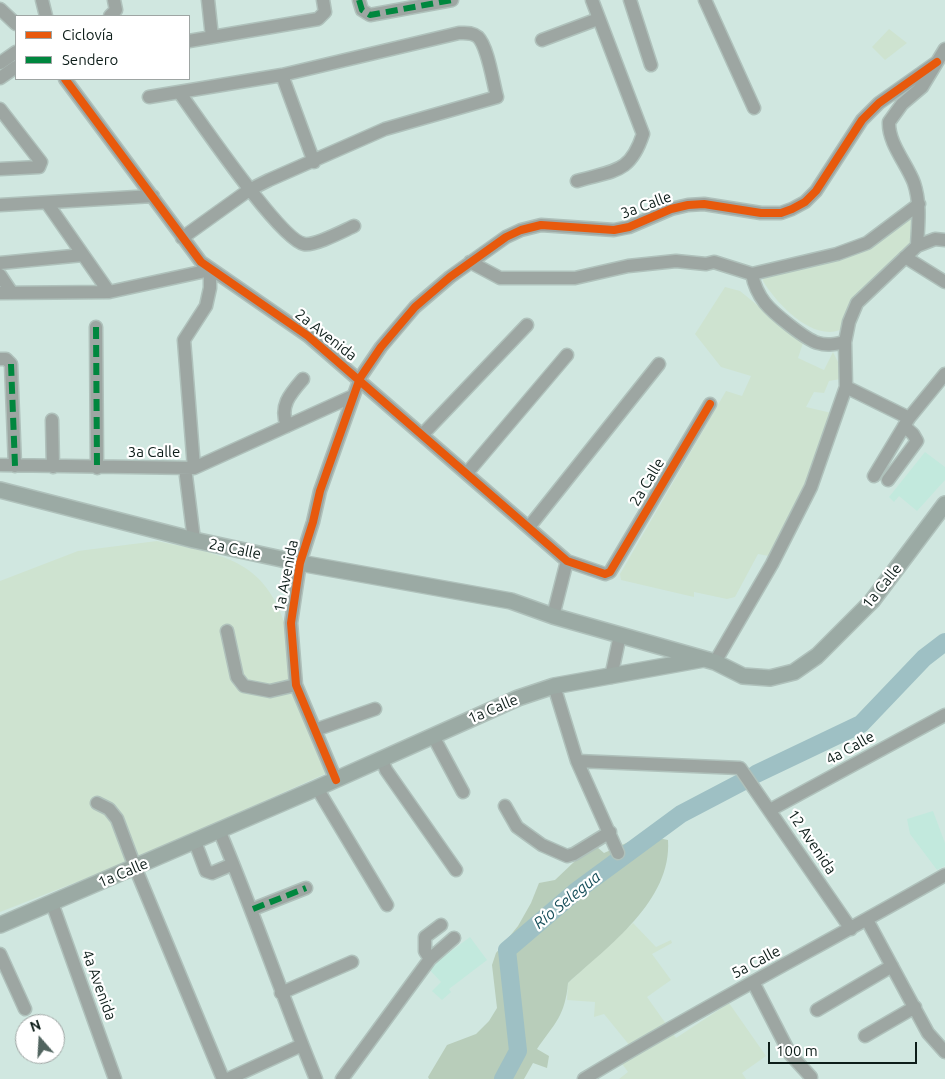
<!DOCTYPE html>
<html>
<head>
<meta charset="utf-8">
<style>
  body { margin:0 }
  #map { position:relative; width:945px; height:1079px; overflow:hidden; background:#d0e7e0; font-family:Ubuntu,sans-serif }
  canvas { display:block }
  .legend { position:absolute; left:15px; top:15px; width:175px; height:65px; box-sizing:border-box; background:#fff; border:1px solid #9ea5a3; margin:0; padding:6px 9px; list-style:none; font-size:15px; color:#0d1d19 }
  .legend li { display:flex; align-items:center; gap:10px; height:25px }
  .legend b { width:25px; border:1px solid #9ea5a3 }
  .north { position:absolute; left:15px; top:1014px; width:50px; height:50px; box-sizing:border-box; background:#fff; border:1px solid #9ea5a3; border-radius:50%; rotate:341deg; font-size:14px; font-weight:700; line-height:20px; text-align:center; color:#0d1d19 }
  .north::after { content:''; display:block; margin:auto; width:18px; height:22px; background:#51645f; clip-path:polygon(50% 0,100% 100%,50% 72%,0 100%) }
  .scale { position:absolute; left:768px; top:1042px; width:149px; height:22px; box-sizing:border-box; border:2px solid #0d1d19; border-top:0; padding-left:6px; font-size:15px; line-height:18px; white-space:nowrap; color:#0d1d19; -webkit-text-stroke:4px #fff; paint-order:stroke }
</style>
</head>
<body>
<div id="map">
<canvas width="945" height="1079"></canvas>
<ul class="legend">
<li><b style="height:6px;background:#e8590c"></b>Ciclovía</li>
<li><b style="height:6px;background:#00873e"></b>Sendero</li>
</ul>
<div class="north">N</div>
<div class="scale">100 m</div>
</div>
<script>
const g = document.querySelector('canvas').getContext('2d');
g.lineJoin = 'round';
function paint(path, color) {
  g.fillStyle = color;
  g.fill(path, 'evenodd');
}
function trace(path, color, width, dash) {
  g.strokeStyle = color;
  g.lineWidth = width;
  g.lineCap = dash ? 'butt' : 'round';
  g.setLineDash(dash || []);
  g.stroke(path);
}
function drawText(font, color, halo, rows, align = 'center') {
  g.font = font + ' Ubuntu,sans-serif';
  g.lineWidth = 4.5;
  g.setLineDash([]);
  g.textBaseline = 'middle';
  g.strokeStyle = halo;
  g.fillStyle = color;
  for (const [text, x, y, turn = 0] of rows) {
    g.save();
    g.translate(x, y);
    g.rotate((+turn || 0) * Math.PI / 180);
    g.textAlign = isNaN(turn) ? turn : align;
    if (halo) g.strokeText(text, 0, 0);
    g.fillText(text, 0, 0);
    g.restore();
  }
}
paint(new Path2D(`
  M925,452L945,467V480L917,511L899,496L894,502L889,497Z
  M933,811L945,843V866L937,870L910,834L907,819Z
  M470,937L487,960L449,989L451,992L442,1000L432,991L441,982L428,968Z`), '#c2e9dd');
paint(new Path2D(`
  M889,29L907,43L885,60L872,47Z
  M918,207L917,244L840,330C812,341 776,303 763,281V277L838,257Z
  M725,287L740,291L767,313L805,337L798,358L824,370L833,352L846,378L829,381L824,393L814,392L806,407L840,415L774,557L758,554L735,597L727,599L694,592V597L621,580L620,574L726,391L742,396L751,376L721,367L695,334Z
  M157,541C221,555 263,557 286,627C293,646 289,669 296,687C307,715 323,742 336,769L128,862L0,912V581L78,551Z
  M633,923L656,947L671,940L672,943L652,954L671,980L647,997L676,1038L729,1003L766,1056L742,1073L746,1079H619L628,1072L617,1057L630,1046L604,1014L594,1017L595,1002L567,1000L568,983Z`), '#cee3d0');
paint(new Path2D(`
  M644,835L668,840C672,901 608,946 568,983C565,1016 555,1023 537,1049L549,1056L547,1068L533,1063L524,1079H429L428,1077L447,1045L476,1034L489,1021L497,1008L492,965L496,953L518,926L531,903L539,883L555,880L575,861L578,848L597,847L604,853Z`), '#b8cdba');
trace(new Path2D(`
  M756,774L861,724L924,658L945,642
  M503,1079L518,1051L507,950L575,892L681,814L742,782`), '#9ec0c4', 18);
const minor = new Path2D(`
  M42,0L46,16
  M208,0L212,37
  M359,0L362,10L370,15L452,0
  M630,0L651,65
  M705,0L754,108
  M0,9L16,24
  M110,16L116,10L114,0
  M542,40L598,19
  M189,41L318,19L325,12L323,0
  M0,63L16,52
  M282,75L314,162
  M0,78L16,67
  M65,79L201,262L308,336L567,561L605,574L610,572L710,404
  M179,92C198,118 280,240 304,244C315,246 343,231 354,226
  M149,97L282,75L459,33C466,33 472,32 478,37C488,47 493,83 497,97L385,129L269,180L249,190L182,238
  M0,109L41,162L39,167L0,169
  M577,181C614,170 630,174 643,134L592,0
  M47,203L109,292
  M0,205L153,196
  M917,246C918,225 921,204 914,183C907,164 888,143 889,122L902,104L922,87L945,49
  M905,257L945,282
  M470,262L500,278H575L628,266L676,261L706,264L714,262L752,274L837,254L867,243L919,204
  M0,263L83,255
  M752,274C754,285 758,294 765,303C773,313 806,340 818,343C827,346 836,344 845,342
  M0,275L12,293
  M0,293L109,292L210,270V288L206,306L184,340L194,468
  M96,327L97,468
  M0,359H6L11,364L15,466
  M846,387L909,418
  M52,420L53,467
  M287,426C279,406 290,394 303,379
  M423,434L527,325
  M0,465L194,468L353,396
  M185,468L194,540
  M467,473L567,355
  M874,476L909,418L945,374
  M888,480L917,441L913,434L904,426
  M529,527L659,364
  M553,616L567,561
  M227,631L237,677L244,686L270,691L296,685
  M715,662L772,564L811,487L846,387L845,342L849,322L857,303L917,246L935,239L945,240
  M611,677L620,635
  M554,686L577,761L618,853
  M315,730L375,709
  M433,736L463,792
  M382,759L386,770L456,870
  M577,761L740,768L851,929
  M336,780L296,685L291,623L300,563L313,522L320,491L360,378L381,347L415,307L450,277L506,237L521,230L541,225L614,230L629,227L671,209L688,205L704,204L761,213H781L792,209L805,202L816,191L862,120L879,103L937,62
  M317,788L387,905
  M97,803L109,809L117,819L135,867L223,1079
  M505,806L517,827L542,845L567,856L574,854L610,832
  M770,810L945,715
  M219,830C254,912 282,997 316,1079
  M195,842L206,871L212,873L233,864
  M52,903L115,1079
  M253,909L306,888
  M867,920L928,1033L945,1052
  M0,954L25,1009
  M430,959L425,951V937L441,925
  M753,982L790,1054L811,1077
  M281,993L352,962
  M817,1010L892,966
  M865,1036L915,1007
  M228,1079L302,1045
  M342,1079L430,959L454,938
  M584,1079C702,1007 825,944 945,875`);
const major = new Path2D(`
  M0,490L194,540L300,563L511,601L553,616L715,662L743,676L770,678L794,672L817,656L872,601L945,504
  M0,925L317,788L518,698L554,686L704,659`);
trace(minor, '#afc1bb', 15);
trace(major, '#afc1bb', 18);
trace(minor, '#9da6a2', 12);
trace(major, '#9baaa4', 15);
trace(new Path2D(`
  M359,0L362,10L370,15L452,0
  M96,327L97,468
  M11,364L15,466
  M253,909L306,888`), '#00873e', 6, [12, 6]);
trace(new Path2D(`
  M65,79L201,262L308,336L567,561L605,574L610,572L710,404
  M336,780L296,685L291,623L300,563L313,522L320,491L360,378L381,347L415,307L450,277L506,237L521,230L541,225L614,230L629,227L671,209L688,205L704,204L761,213H781L792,209L805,202L816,191L862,120L879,103L937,62`), '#e8590c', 8);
drawText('15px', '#0d1d19', '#fff', [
  ["3a Calle",646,205,-20],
  ["2a Avenida",326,335,38],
  ["3a Calle",154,452],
  ["2a Calle",647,482,-59],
  ["2a Calle",235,549,12],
  ["1a Avenida",286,576,-79],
  ["1a Calle",882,586,-51],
  ["1a Calle",493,709,-23],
  ["4a Calle",850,748,-29],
  ["12 Avenida",812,842,56],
  ["1a Calle",123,873,-23],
  ["5a Calle",756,962,-28],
  ["4a Avenida",99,985,70]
]);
drawText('italic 16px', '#18505b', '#fff', [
  ["Río Selegua",567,900,-39]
]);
</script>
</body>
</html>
